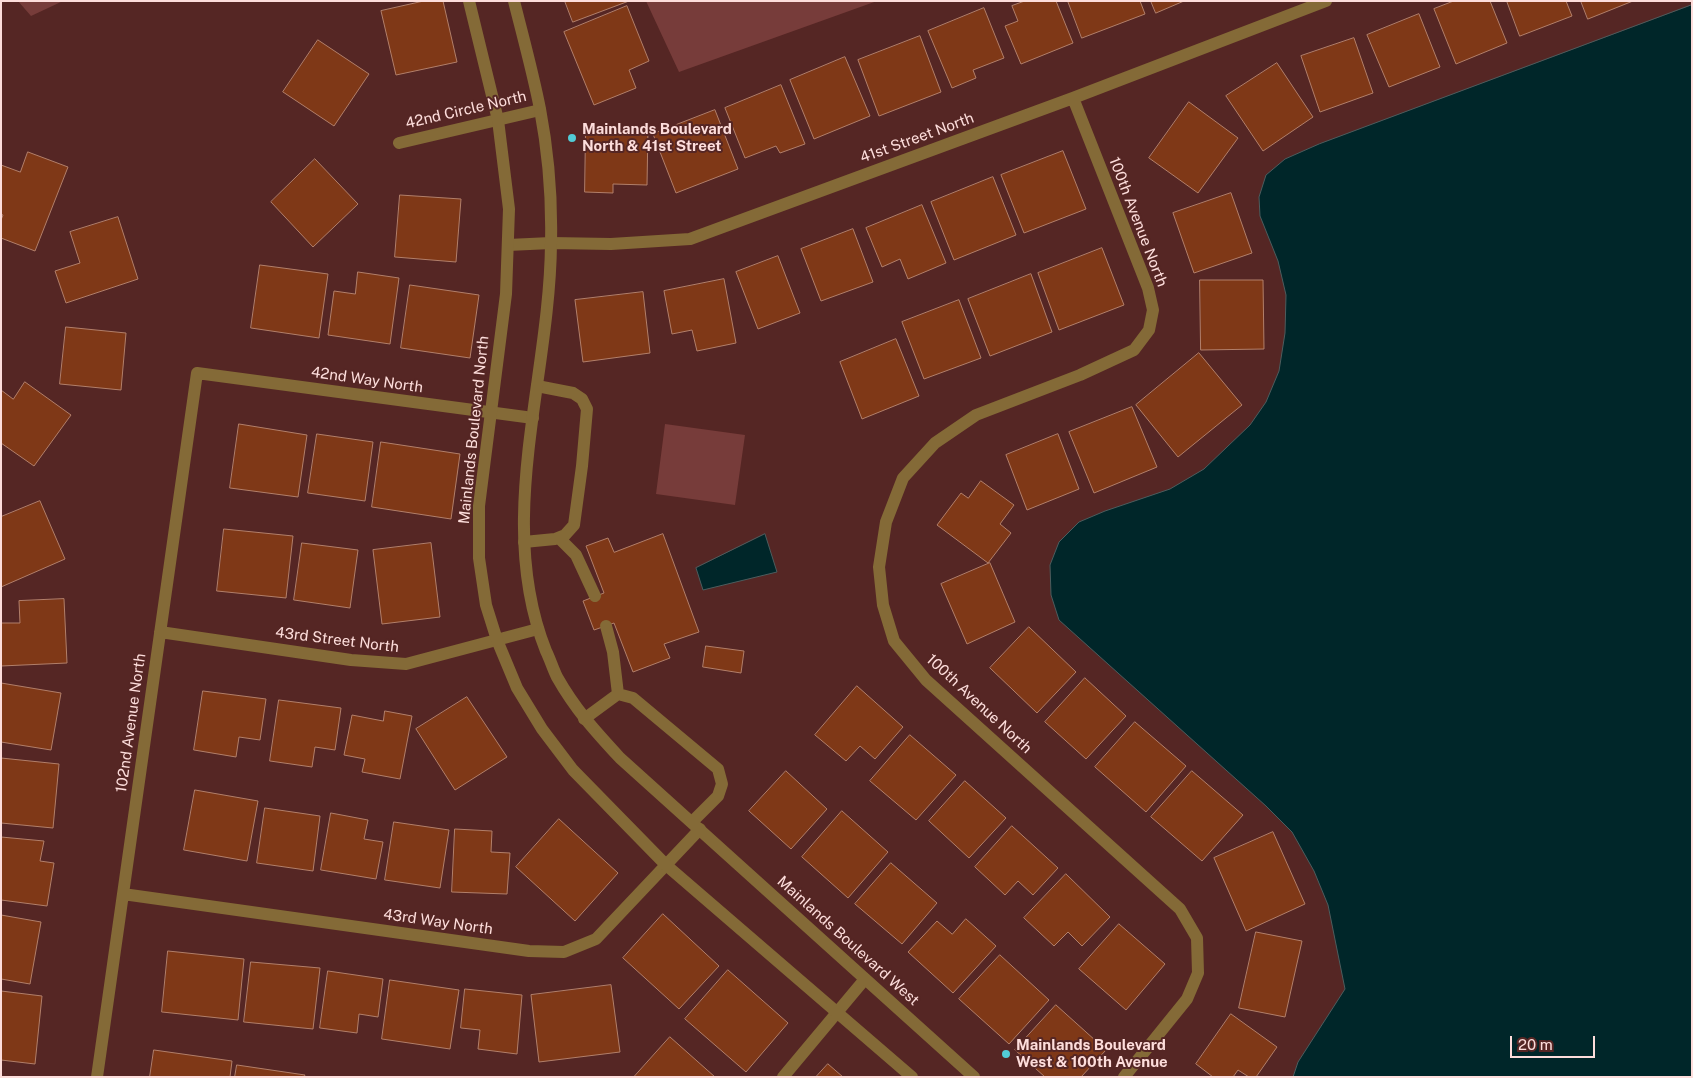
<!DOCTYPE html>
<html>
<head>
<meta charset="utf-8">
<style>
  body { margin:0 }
  #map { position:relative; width:1693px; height:1078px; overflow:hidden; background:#552624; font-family:"Public Sans",sans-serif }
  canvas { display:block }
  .frame { position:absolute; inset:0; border:2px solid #fddddb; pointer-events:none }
  .scale { position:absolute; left:1510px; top:1036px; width:85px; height:22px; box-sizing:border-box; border:2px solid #fddddb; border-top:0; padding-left:6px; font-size:15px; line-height:18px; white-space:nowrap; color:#fddddb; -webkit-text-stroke:4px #552624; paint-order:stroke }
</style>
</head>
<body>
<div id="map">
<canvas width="1693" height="1078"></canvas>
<div class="frame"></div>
<div class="scale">20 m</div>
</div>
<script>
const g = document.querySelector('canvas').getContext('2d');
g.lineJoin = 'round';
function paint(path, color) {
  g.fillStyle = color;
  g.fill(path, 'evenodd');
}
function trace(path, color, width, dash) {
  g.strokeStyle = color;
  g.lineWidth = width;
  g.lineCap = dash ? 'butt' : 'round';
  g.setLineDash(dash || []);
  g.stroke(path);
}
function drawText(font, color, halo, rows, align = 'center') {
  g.font = font + ' "Public Sans",sans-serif';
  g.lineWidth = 4;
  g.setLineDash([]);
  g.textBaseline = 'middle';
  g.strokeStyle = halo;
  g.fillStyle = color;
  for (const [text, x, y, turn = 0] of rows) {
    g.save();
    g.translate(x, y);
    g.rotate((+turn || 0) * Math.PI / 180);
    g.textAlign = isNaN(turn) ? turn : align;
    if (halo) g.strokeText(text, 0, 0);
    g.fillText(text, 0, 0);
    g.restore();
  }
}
paint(new Path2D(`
  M18,1H63L31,16Z
  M646,1H877L679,72Z
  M665,424L745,435L735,505L656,494Z`), '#773c3a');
const water = new Path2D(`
  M1692,5V1077H1293L1298,1062L1345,989L1328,905L1314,871L1292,832L1266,806L1059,620L1051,595L1050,565L1059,542L1079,522L1105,511L1170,489L1204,469L1250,425L1266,402L1279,371L1285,333L1286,295L1278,261L1260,216L1259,197L1266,175L1285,159L1319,144Z
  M765,534L777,572L703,590L696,568Z`);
paint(water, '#002629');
trace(water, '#4c5d5e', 1);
const building = new Path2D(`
  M424,1H443L457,62L396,75L381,11Z
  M565,1H629L573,22Z
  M1025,1H1056L1073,43L1021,64L1005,26L1018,21L1012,6Z
  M1068,1H1140L1145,14L1082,38Z
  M1151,1H1184L1156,13Z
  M1454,1H1490L1507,43L1456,64L1434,9Z
  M1507,1H1566L1572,16L1520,36Z
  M1581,1H1633L1588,19Z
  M627,6L649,61L629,70L636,88L594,105L564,32Z
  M984,8L1004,58L973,70L976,78L952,88L928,31Z
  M1419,14L1440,67L1389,87L1367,35Z
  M920,36L941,92L879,116L858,60Z
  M1354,38L1373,93L1320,112L1301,56Z
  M318,40L369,74L334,126L283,92Z
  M845,57L870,116L814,139L790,80Z
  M1277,63L1313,117L1263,151L1226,96Z
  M781,85L805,144L780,153L776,146L745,158L725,108Z
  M1189,102L1238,138L1198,193L1149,158Z
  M715,110L738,169L676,193L653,134Z
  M586,127L648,128L647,185L613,184V193L585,192Z
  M1063,151L1086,209L1024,233L1001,175Z
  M28,152L68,167L35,251L1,238V220L3,215L1,214V165L20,172Z
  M315,159L358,204L313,247L271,202Z
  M993,177L1016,235L954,260L931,202Z
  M1231,193L1252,253L1194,273L1173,213Z
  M400,195L461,199L456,262L395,257Z
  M922,205L946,263L908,279L900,259L882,267L866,228Z
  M118,217L138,279L66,303L55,271L80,263L70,232Z
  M853,229L873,282L821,301L801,249Z
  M1102,248L1124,305L1059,330L1038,273Z
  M778,256L800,313L758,329L736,272Z
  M260,265L328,274L319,338L251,328Z
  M358,272L399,278L390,344L328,335L334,291L355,294Z
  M1031,274L1052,332L990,356L968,299Z
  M724,279L736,343L697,351L692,330L672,334L664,291Z
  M1200,280H1263L1264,349L1201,350Z
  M410,285L479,295L470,358L401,348Z
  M643,292L650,353L583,362L575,300Z
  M959,300L981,358L924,379L902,322Z
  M66,327L126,333L121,390L60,384Z
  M896,339L919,396L862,419L840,362Z
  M1199,353L1242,405L1178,457L1136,405Z
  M25,382L71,415L34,466L1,443V390L13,399Z
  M1132,407L1157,467L1094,493L1069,432Z
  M239,424L307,435L298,497L230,488Z
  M317,434L373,442L365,501L308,493Z
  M1058,434L1079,489L1027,510L1006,455Z
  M381,442L460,454L451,519L372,507Z
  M981,481L1014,505L1000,524L1011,533L988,563L937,525L961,493L968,498Z
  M40,501L65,559L1,587V517Z
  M224,529L293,536L286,598L217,591Z
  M663,534L699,632L664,644L670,658L633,672L614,623L594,630L583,601L604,593L586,546L608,538L614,552Z
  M302,543L358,550L350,608L294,600Z
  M431,543L440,617L382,624L373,550Z
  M990,563L1015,622L967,644L941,584Z
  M64,599L67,663L1,666V623H20L19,601Z
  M1029,627L1076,672L1037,713L990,668Z
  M706,646L744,651L741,673L703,667Z
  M1085,678L1126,716L1086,759L1045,722Z
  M1,683L61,693L51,750L1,742Z
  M857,686L903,727L875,759L860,746L846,761L815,735Z
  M203,691L266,699L260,740L239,737L236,757L194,750Z
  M467,697L507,757L455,790L416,729Z
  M279,700L341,708L335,750L315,747L312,767L270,761Z
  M385,711L412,716L400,779L362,772L365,759L344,755L352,715L383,721Z
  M1135,722L1186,766L1146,812L1095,767Z
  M910,735L956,775L916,820L870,781Z
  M1,758L59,764L53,828L1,823Z
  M786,771L827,809L791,849L749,811Z
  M1192,771L1243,815L1202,861L1151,817Z
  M965,781L1006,818L969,858L929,821Z
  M195,790L258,801L247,861L184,850Z
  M265,808L320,816L313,871L257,863Z
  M842,811L888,852L848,898L802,857Z
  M331,813L368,820L364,839L383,842L376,879L321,870Z
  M559,819L618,873L575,921L516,867Z
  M394,822L449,830L440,888L385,880Z
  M1012,826L1058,868L1033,895L1018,881L1005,895L975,867Z
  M455,829L492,831L491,852L510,853L507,894L452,892Z
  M1273,832L1305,904L1246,931L1214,858Z
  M1,837L44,841L40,861L54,863L47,906L1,900Z
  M891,863L937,903L902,944L855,904Z
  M1066,874L1110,917L1082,946L1068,932L1054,946L1024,918Z
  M663,914L719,966L679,1009L623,958Z
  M1,915L41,922L30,984L1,979Z
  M966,919L996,946L953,993L908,952L937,921L952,934Z
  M1119,924L1165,964L1126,1010L1079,969Z
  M1256,932L1302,941L1285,1017L1239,1008Z
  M168,951L244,959L238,1020L162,1012Z
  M1000,955L1049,1000L1009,1044L959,999Z
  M251,962L320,968L313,1029L244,1022Z
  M728,970L788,1023L746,1072L685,1019Z
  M328,971L383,979L378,1017L359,1014L357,1033L320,1028Z
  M390,980L459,990L450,1049L382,1039Z
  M611,985L620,1052L539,1062L531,995Z
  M465,989L522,995L517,1054L478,1049L480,1030L461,1028Z
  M1,991L42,996L35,1064L1,1060Z
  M1056,1005L1106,1050L1081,1077H1045L1015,1050Z
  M1231,1014L1277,1047L1256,1077H1249L1238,1070L1233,1077H1213L1196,1064Z
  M670,1037L715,1077H634Z
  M154,1050L232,1061L230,1077H150Z
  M828,1064L843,1077H816Z
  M237,1065L305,1075L304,1077H235Z`);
paint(building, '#7f3817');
trace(building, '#b27f6a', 1);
trace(new Path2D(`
  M559,538L576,555L595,596
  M524,542L555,539L565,535L574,525L582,466L587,409L582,399L573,393L537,386
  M606,626L613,652L618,694
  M584,719L618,694L633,698L718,769L722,784L718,796L692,822`), '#846a37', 12);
trace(new Path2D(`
  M1073,98L1148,288L1153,310L1149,330L1134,350L1080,375L976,415L935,443L903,478L886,522L879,567L883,605L894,641L926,680L1180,909L1197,938L1198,973L1187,999L1124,1077
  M399,143L540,110
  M508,245L551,243L611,244L690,239L1073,98L1326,1
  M160,632L351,660L406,664L538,629
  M123,894L529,951L564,952L596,939L700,829
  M97,1077L197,373L533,418
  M783,1077L865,979`), '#846a37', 12);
trace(new Path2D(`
  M469,1L498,120L509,209L506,294L479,506V558L486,605L497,640L517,688L542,729L573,770L666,865L912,1077
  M514,1C523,37 533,73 540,109C548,151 552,200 551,243C550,378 494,521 546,651C550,659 553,669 557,677C575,709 595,731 620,758L974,1077`), '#846a37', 12);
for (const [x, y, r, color] of [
  [572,138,5,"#52ccd6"],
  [1006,1054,5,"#52ccd6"]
]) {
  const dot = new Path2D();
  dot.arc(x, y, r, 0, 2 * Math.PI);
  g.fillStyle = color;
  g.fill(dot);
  trace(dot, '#552624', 2);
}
drawText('15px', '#fddddb', '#552624', [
  ["42nd Circle North",466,110,-13],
  ["41st Street North",917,138,-20],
  ["100th Avenue North",1138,222,69],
  ["42nd Way North",367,380,8],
  ["Mainlands Boulevard North",474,430,-84],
  ["43rd Street North",337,640,7],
  ["100th Avenue North",979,704,43],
  ["102nd Avenue North",131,723,-82],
  ["43rd Way North",438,922,8],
  ["Mainlands Boulevard West",848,941,42]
]);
drawText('bold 15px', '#fddddb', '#552624', [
  ["Mainlands Boulevard",582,129],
  ["North & 41st Street",582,146],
  ["Mainlands Boulevard",1016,1045],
  ["West & 100th Avenue",1016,1062]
], 'left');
</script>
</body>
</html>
